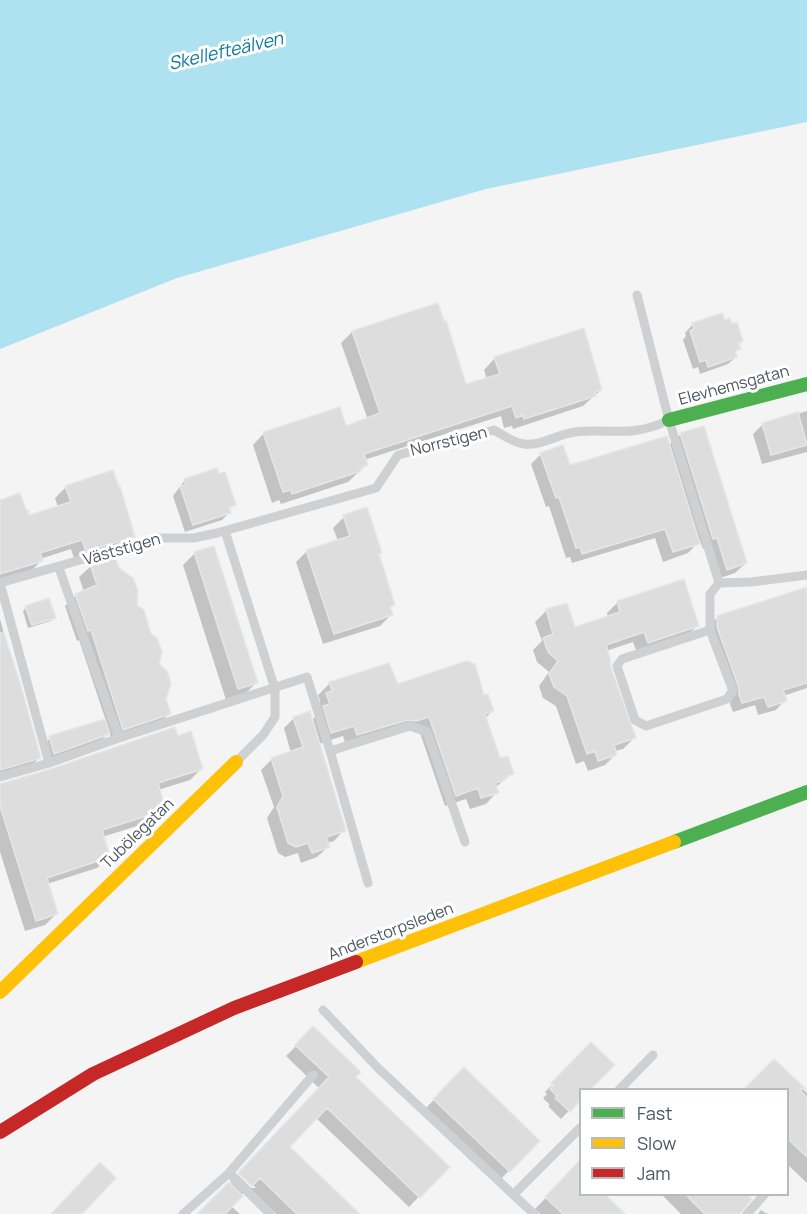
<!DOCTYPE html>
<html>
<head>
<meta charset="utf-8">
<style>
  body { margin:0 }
  #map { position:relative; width:807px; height:1214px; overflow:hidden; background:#f4f4f4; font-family:Manrope,sans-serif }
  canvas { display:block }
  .legend { position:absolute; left:579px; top:1088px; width:210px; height:108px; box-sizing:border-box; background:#fff; border:2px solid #b7bbc0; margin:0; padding:8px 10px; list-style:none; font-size:18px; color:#4a5661 }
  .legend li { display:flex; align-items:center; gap:12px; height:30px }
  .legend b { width:30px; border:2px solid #b7bbc0 }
</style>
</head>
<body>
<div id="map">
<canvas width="807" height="1214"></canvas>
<ul class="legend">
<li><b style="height:8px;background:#4caf50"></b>Fast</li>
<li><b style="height:8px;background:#ffc107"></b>Slow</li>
<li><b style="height:8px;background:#c62828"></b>Jam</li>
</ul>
</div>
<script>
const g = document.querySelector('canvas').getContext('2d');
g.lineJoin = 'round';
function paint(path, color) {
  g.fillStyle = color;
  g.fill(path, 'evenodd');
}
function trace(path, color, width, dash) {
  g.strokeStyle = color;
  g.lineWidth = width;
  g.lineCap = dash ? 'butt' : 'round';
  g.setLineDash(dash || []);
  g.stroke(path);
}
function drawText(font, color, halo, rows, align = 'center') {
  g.font = font + ' Manrope,sans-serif';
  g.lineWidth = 6;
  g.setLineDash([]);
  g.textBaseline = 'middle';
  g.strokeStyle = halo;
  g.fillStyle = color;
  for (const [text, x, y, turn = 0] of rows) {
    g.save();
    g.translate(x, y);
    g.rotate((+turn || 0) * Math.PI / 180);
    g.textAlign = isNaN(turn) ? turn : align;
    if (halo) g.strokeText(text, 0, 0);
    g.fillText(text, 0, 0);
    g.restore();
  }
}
paint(new Path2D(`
  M0,0H807V122L486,189L177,278L0,349Z`), '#aee2f0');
paint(new Path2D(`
  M721,315L724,322L731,325L742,341L738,345L739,349L734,353L736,357L728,364L700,374L698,367L693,369L683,340L686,336L685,333L692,325Z
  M352,332L465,386L487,379L484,370L495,358L601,390L583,406L513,429L512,426L504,428L501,416L364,460L366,465L348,482L281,504L279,500L272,503L253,445L264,433L345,428L368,420L341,343Z
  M807,411V452L762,464L753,434L763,424Z
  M681,434L746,563L735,573L717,579L707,547L703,549L700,541L688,553L663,562L655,538L572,563L570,557L566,558L549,506L546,507L531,464L541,454L569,467L668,446Z
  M185,480L234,504L229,510V513L222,520L185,532L173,496Z
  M66,487L133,537L122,548L75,561L71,549L40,559L41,561L30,572L0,580V502L28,517L58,507L55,498Z
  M344,517L378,554L393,605L389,609L391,615L380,626L323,644L296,562L307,551L338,541L333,528Z
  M195,553L256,683L244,695L226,700L183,565Z
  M91,566L135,606L157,664L169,714L158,725L112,740L109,733L101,741L46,761L42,746L50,738L106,721L79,640L77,641L65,606L76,595L84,592L79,577Z
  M807,589V688L783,696L785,700L776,710L758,715L755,705L733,712L730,704L731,698L708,637V626L718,617Z
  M618,602L697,626L686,637L637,653L633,642L606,651L609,668L634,738L623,749L615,751L616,754L605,765L588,771L584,761L576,764L556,706L543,698L539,686L549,672L537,662L533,650L542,641L535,622L546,611L566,604L574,629L608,618L607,613Z
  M26,607L54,617L51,621L28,628L23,611Z
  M0,619L39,758L28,769L0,777Z
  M388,665L397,686L483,697L492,711L485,719L499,760L512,773L495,788L497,792L486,804L470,809L466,799L445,806L418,727L346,746L343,736L319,744L344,830L334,841L327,843L328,847L317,857L301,863L298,853L285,857L278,853L267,818L274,807L261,770L272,759L291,753L284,728L294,718L312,720L318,714L316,706L320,701L318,695L329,684Z
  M177,737L201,769L190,780L158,790L164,809L153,821L102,837L109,857L97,868L47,884L57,913L45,925L25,931L0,852V785Z
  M313,1029L354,1077L447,1167L409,1207L316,1118L288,1147L358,1214H276L248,1188L231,1206L240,1214H200L238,1175L251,1188H256L240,1172L320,1089L286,1056Z
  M591,1044L613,1065L589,1090H580V1099L561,1119L548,1106L550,1105L543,1098L547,1094L545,1092Z
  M774,1061L807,1093V1183L788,1165V1090H746Z
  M464,1069L538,1141L497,1183L423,1111Z
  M575,1168L580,1173V1194L623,1214H540L535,1209Z
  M661,1194H745L740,1214H681Z
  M761,1210L765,1213L769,1214H758Z`), '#0003');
const building = new Path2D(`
  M438,303L444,321L446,320L466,384L500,374L494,357L584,328L602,390L595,392L596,396L524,419L523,415L516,418L512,406L364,454L368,465L360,468L361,471L292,494L291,490L283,492L263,432L340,407L346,426L380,413L352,331Z
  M722,313L725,320L730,318L732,324L737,322L743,341L739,343L741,349L735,351L737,357L708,367L706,360L700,362L690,331L694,329L692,323Z
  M798,412L807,445L771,455L762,423Z
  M704,426L747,563L727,570L717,538L713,539L680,433Z
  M667,436L700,544L673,552L665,529L582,554L580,547L576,548L559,497L556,498L540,453L563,445L570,465Z
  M217,468L219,474L225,472L236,505L229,507L231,513L193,525L180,486L186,485L184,479Z
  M113,470L119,487L120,486L135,537L86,551L82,540L40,553L43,561L0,574V500L20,493L26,510H28L29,515L71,502L65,486Z
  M367,507L382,553L379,554L395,605L390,607L393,615L334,634L306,550L350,536L343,515Z
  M214,546L258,683L238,689L194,552Z
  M115,557L119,568L133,578L138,591L137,605L144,610L151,634L157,638L162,652L159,664L167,671L171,683L166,699L171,714L123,730L91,630L88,631L75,594L97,585L90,564Z
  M684,579L699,626L648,643L644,632L606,645L610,658L611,668L636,738L614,745L617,755L598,761L595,751L587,754L567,696L554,687L549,674L558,661L548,652L543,638L553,634L546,609L567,603L575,627L620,612L617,601Z
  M807,587V683L783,690L787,701L768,707L764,697L742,703L739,694V688L717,627V616Z
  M49,598L56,618L32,625L25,606Z
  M0,633H4L20,683L41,758L0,770Z
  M467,661L475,664L484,695L488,694L494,711L485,714L500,758L508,756L514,774L504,777L505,780L495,783L499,793L481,798L478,788L456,796L429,717L416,721L408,720L357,735L354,726L331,733L323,706L330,704L326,693L332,691L329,682L389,663L398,684Z
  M310,711L346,831L326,837L330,847L312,853L308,843L296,847L288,843L277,807L283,796L271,758L303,747L293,717Z
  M105,719L110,734L54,754L49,736Z
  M175,727L178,736L191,731L203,769L158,783L166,810L102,830L110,857L47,878L58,914L36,921L0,806V784L51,769Z
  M313,1026L361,1072L356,1077L450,1167L420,1198L327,1108L290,1147L360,1214H297L260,1178L252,1186L238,1173L329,1077L295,1045Z
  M591,1042L615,1065L591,1089H580V1101L570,1112L555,1098L557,1096L550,1089L553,1085L551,1083Z
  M774,1059L806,1089H799L807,1098V1157L788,1139V1089H744Z
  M464,1067L540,1141L510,1172L433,1099Z
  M580,1160V1194H605L625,1214H563L545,1197Z
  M100,1162L116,1178L82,1214H51Z
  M229,1182L243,1196L225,1214H197Z
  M685,1194H747L752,1199L740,1214H705Z`);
paint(building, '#ddddde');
trace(building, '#e5e6e7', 1.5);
trace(new Path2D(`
  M637,295L669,420L719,583
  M225,531L275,689V717L263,735L237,761
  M59,568L119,738
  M0,583L157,538H194L217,533L376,488L398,455L494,430C503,435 514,443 524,444C541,446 558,434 575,432C611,428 630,438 667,421
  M0,583L49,763
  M710,630L622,659L617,666L635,720L646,726L727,699L733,690L710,630V594L719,583L751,582L807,575
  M0,777L49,763L119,738L307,677L330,751
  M368,883L330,751L410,726L427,732L465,842
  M323,1010L379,1069L534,1214
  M619,1090L653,1055
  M229,1173L270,1214
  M514,1194L580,1128
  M183,1214L229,1173L313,1075
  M747,1214L765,1194`), '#ced0d2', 9);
trace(new Path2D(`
  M669,420L807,384
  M674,842L807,792`), '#4caf50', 14);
trace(new Path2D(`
  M356,962L674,842
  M0,992L236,762`), '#ffc107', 14);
trace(new Path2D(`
  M0,1132L93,1074L234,1008L356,962`), '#c62828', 14);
drawText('16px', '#4a5661', '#fff', [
  ["Elevhemsgatan",734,386,-15],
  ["Norrstigen",449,442,-14],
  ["Väststigen",122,550,-16],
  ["Tubölegatan",138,834,-44],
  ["Anderstorpsleden",391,932,-21]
]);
drawText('italic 18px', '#0c7c9b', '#fff', [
  ["Skellefteälven",226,52,-13]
]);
</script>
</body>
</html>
